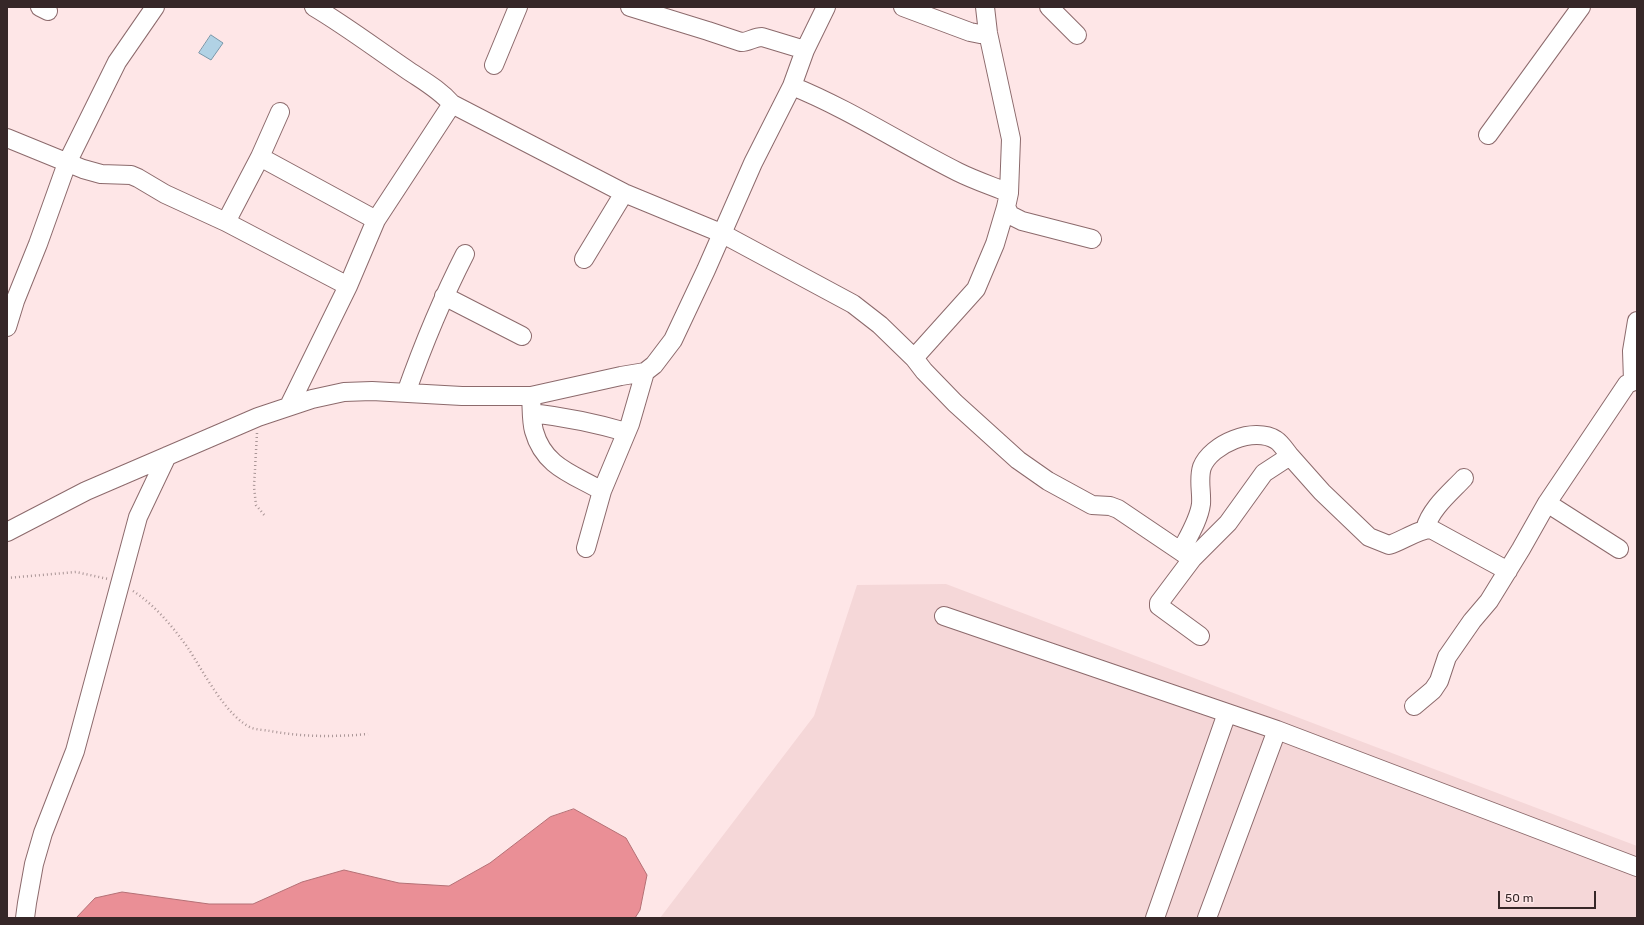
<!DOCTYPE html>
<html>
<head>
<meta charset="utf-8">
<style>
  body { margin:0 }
  #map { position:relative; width:1644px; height:925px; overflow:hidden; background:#fee6e7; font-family:Rubik,sans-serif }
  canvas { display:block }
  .frame { position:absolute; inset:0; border:8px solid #362728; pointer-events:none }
  .scale { position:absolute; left:1498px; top:891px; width:98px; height:18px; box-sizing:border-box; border:2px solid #362728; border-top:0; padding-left:5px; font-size:12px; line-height:14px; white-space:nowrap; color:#362728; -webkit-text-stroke:3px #fee6e7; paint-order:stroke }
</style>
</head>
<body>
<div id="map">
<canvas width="1644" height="925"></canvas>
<div class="frame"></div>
<div class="scale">50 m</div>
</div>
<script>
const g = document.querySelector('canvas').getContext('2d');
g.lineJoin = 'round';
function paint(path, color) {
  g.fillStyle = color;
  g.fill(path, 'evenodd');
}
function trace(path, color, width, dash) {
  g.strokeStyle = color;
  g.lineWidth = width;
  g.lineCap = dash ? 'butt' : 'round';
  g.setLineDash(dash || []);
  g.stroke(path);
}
paint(new Path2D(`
  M946,584L1637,846V918H660L814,716L857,585Z`), '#f5d7d8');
const water = new Path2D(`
  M574,809L626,838L647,875L640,910L635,918H76L95,898L122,892L209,904H253L302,882L344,870L399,883L449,886L490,863L550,817Z`);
paint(water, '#ea8f96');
trace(water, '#b47075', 1);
const building = new Path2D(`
  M211,35L223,43L211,60L199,53Z`);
paint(building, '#b1d2e5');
trace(building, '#7897a9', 1);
const minor = new Path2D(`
  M40,7L48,11
  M314,7C346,26 375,48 406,69C422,80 439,89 452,104L624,193L721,233L853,304L880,325L914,358L924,371L955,403L1018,460L1048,481L1092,505L1110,506L1118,509L1192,559
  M630,7L708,31L741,42C749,42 754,37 762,37L805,50
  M903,7L970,32L980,34L988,33
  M985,7L988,33L1011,139L1009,193L1006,207L1010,215L1022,221L1092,239
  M1049,7L1077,35
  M494,65L518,7
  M792,86C849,109 902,144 958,172C974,180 992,186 1009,193
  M1488,135L1581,7
  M7,138L83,169L101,174L131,175L138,178L165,194L226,222L348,286
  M260,157L280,112
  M226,222L260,157L376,220
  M584,259L624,193
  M444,296L522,336
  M7,327L15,301L38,244L67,163L117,62L155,7
  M914,358L976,289L995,244L1006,207
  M1633,381L1632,351L1637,321
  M406,393C423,345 442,299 465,254
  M531,396C532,407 531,420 534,431C544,467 573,474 602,491
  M289,406L348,286L376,220L452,104
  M532,413C565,417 595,423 626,432
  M1547,503L1619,549
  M1425,529C1431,508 1450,493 1464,478
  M7,532L86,491L258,417L312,399L344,392L372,391L462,396H531L621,376L645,372L654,365L673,340L706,270L753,163L792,86L805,50L826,7
  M586,548L602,491L630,424L645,372
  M1181,551C1188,537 1199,520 1201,504C1202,492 1198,479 1202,467C1211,444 1254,426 1276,440C1281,443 1286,451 1290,456
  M944,616L1277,730L1637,867
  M1200,636L1159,606V603L1192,559L1228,523L1264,473L1290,456L1322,492L1369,537L1389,545C1402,541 1419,529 1431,529L1508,571
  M1414,706L1433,690L1439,681L1447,657L1472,621L1489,601L1521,549L1547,503L1627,384L1637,380
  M25,918L27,903L34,864L43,833L75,751L138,517L167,456
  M1155,918L1227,713
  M1207,918L1277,730`);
trace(minor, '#8c6a6c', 20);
trace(new Path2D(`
  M257,433L254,487L256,505L265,516
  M7,578L76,572L108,579
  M133,591C155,605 173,627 188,648C203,671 227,718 252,728C258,730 265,730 270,731C303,737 335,737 368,734`), '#a99596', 2.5, [1, 3]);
trace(minor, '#fff', 18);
</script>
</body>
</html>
